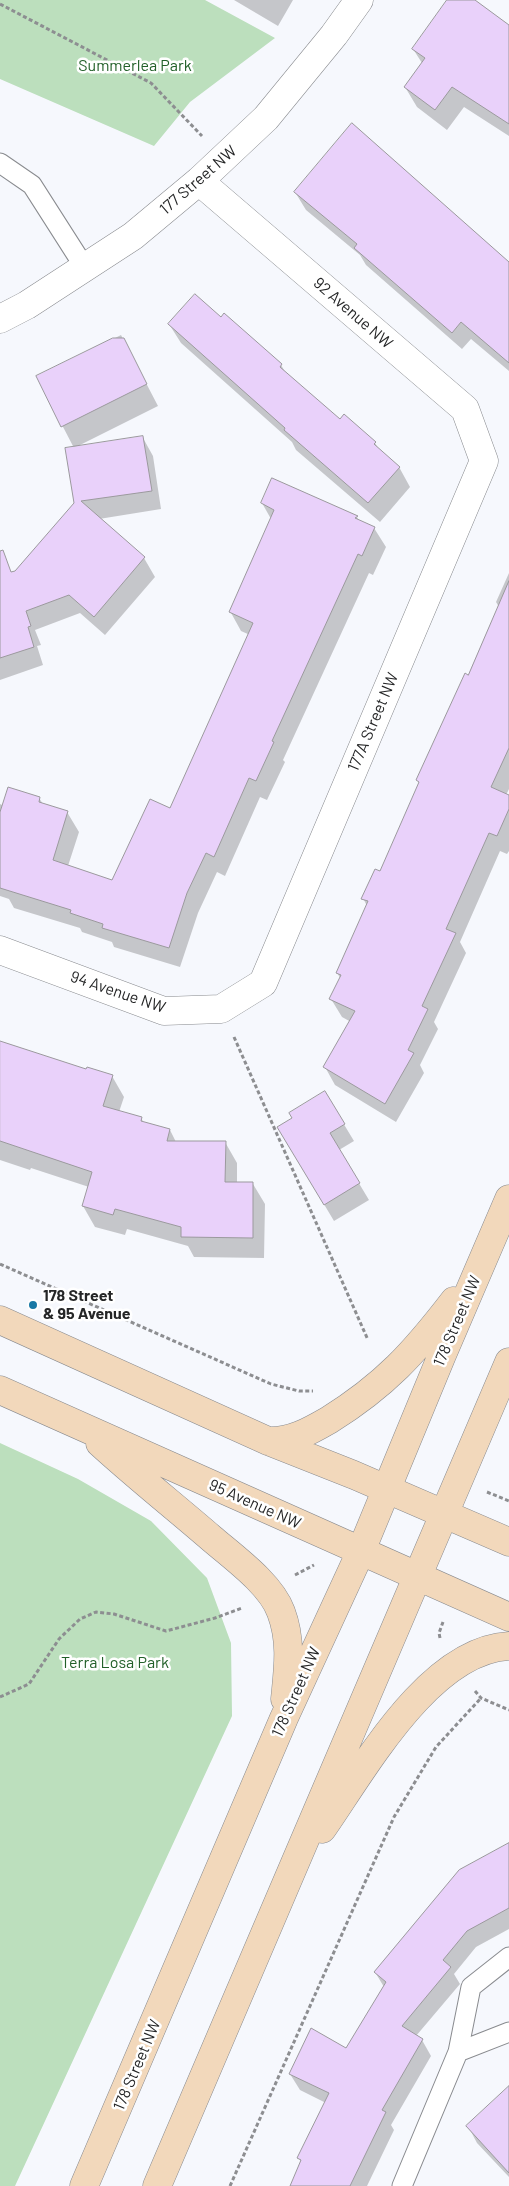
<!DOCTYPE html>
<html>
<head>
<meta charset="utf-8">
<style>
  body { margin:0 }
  canvas { display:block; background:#f6f8fd }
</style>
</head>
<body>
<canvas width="509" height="2186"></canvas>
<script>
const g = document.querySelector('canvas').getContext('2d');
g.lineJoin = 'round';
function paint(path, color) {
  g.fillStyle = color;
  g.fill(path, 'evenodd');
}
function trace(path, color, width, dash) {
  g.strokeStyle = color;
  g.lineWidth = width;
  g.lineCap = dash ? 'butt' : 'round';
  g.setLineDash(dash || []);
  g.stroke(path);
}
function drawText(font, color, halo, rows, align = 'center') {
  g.font = font + ' Barlow,sans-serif';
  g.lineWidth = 5;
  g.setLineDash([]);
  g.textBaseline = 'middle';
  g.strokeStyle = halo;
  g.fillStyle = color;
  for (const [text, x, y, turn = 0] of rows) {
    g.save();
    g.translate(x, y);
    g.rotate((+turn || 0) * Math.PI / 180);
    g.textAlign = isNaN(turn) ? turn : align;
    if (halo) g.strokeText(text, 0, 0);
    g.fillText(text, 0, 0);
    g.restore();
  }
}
paint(new Path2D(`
  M0,0H205L275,38L190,102L154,146L0,79Z
  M0,1443L78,1479L151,1521L207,1578L231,1643L232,1716L15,2186H0Z`), '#bcdfbd');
paint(new Path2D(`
  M234,0H293L278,26Z
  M449,0H473L509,26V136L464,107L447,130L417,107L405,87L422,63L413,49Z
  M295,192L509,264V371L471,339L462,349L366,265L360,255L306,210Z
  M222,319L281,365L287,375L340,421L344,416L375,443L380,451L399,467L410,487L380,522L296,450L292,442L181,343L169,324Z
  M121,335L158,406L76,447L143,438L153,456L161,509L99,519L144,558L155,577L105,635L80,613L35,630L41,645L37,646L43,665L0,680V577L16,572L75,503L74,448L37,377Z
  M262,503L357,517L359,521L374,528L386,547L373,575L369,573L283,760L285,762L267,800L260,797L225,876L217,872L198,913L180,967L114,947L112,942L82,932L80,928L14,908L9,899L0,896V804L4,806L39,798L43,804L67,812L79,832L68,866L113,881L170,810L250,635L241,631L230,611L271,519Z
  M509,573V789L506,795L509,797V851L507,854L500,851L460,942L466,953L434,1022L438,1029L420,1065L424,1073L396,1122L335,1085L325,1067L351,1022L342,1017L331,999L341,979L337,973L367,906L363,898L381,873L419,783L418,780L468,676L499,607L496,602Z
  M0,1044L87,1071L112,1076L124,1097L119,1112L141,1118L144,1123L170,1130L176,1142H225L237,1163V1183L253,1184L265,1204L264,1258L194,1257L188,1246L127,1229L125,1235L95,1227L83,1206L89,1187L31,1168L30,1170L0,1160Z
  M325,1093L354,1141L339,1150L369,1200L334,1221L288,1144Z
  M509,1844V1929L476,1947L454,1974L460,1984L416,2036L422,2040L431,2056L391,2125L394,2130L367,2186H291L302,2163L299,2158L326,2103L300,2090L290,2074L347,2050L384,1987L375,1972Z
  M509,2112V2177L477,2143L468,2126Z`), '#0003');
const building = new Path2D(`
  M447,0H475L509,25V124L452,87L435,110L404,87L425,58L412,49Z
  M352,123L509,262V363L461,322L452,333L354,248L357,244L294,192Z
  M195,294L221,317L224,313L282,364L280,367L340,419L344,414L376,442L374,444L400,467L368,503L284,430L285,428L168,324Z
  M113,338H124L147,384L61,427L36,376Z
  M143,436L152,491L81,501L145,557L94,617L69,595L26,611L31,626L28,627L34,647L0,658V551L3,550L11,572L15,571L74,503L65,448Z
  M272,478L358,516L355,518L375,527L362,556L358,554L272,741L274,742L256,781L249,778L214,857L206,853L187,893L169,948L102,928L103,924L70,913L71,910L0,888V812L8,787L40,797L39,802L68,811L53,860L112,880L150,799L170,808L253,623L229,612L274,510L261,503Z
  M509,581V748L491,787L509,795V809L497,836L489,833L446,929L456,933L422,1006L428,1009L408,1050L414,1053L385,1104L323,1067L355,1011L329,999L341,975L336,973L368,901L361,899L375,869L380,871L419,782L416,780L465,673L468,675Z
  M0,1041L86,1069L87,1067L113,1075L103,1106L142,1117L141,1121L170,1129L167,1141H226L225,1182H253V1238L181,1237V1227L115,1209L113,1215L82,1206L92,1172L0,1141Z
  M325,1091L345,1124L330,1133L360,1183L324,1205L277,1127L292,1118L289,1113Z
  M509,1843V1908L467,1931L443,1960L451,1967L402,2026L423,2039L382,2110L386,2112L350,2186H290L301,2160L297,2158L329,2093L289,2074L311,2028L346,2048L386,1982L374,1972L459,1870Z
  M509,2086V2173L466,2126Z`);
paint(building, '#e9d1fa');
trace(building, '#9b999d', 1);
const lane = new Path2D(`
  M0,163L32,185L85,268
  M458,2052L509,2032
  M402,2186L458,2052L471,1987L509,1957`);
const street = new Path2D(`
  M0,319L27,305L133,236L199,181L266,118L334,35L359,0
  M0,950L164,1011L221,1009L263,983L484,461L465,409L199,181`);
const secondary = new Path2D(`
  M0,1320L268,1441L354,1475L509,1542
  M0,1390L509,1617
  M268,1441C291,1442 310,1431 329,1420C385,1385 414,1353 454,1301
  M100,1443C136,1476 174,1506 211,1538C233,1557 271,1584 281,1612C292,1641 288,1669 285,1699
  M322,1829C364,1769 429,1650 509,1646
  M84,2186L284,1718L361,1551L442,1355L509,1199
  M157,2186L509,1362`);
trace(lane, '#898b8f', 21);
trace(street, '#898b8f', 29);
trace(secondary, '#898b8f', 29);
trace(new Path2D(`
  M0,4L151,83L202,136
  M234,1037L368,1340
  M0,1264L271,1384L299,1391H313
  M487,1492L509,1501
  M295,1575L314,1565
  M440,1638L439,1633L443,1622
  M475,1691L481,1698L509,1710
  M0,1697L29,1684L59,1639L80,1619L96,1612L114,1614L166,1631L215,1618L242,1608
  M230,2186L394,1817L436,1747L481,1698`), '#8d8e91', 3, [4, 2.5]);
trace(lane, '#fff', 19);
trace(street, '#fff', 28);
trace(secondary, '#f2d8bb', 28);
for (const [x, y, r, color] of [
  [33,1305,5,"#1878a5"]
]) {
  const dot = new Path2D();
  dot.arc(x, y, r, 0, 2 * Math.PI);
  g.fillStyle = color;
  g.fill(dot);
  trace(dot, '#fff', 2);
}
drawText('16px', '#226029', '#fff', [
  ["Summerlea Park",135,66],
  ["Terra Losa Park",115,1663]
]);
drawText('16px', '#252627', '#fff', [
  ["177 Street NW",198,180,-41],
  ["92 Avenue NW",353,313,41],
  ["177A Street NW",373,722,-67],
  ["94 Avenue NW",118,992,19],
  ["178 Street NW",457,1321,-67],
  ["95 Avenue NW",255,1504,24],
  ["178 Street NW",296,1692,-66],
  ["178 Street NW",137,2065,-67]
]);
drawText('bold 16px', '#252627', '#fff', [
  ["178 Street",43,1296],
  ["& 95 Avenue",43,1314]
], 'left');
</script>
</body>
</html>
